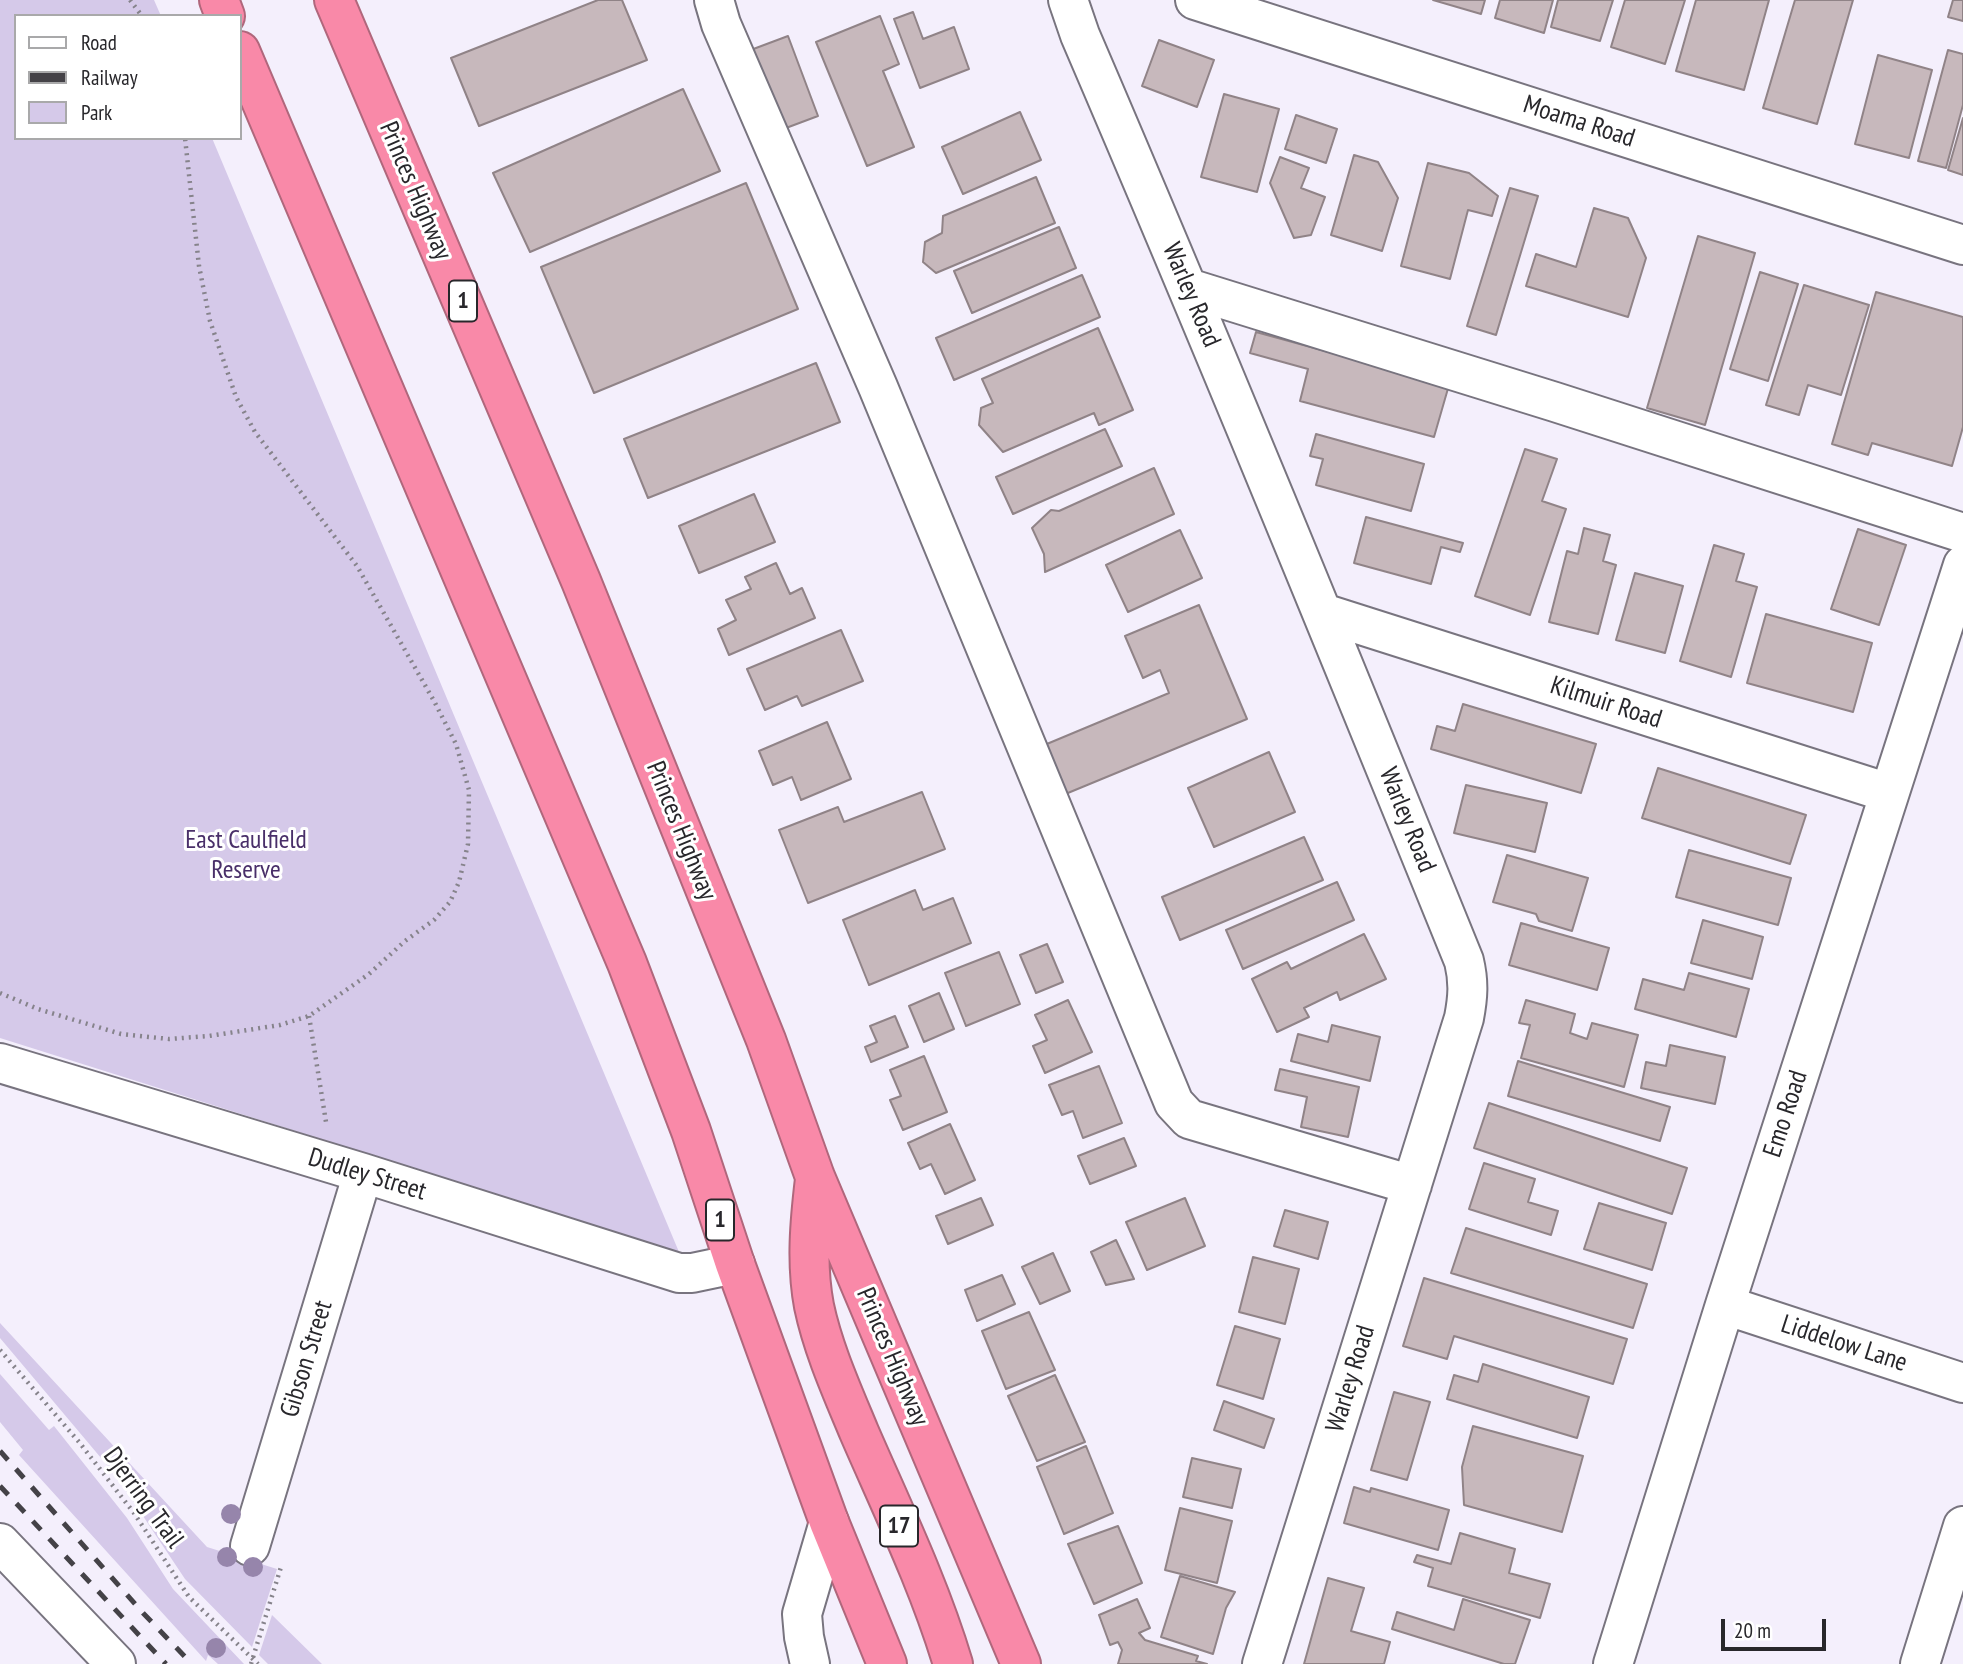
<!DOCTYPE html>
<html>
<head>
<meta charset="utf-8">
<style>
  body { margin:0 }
  #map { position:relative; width:1963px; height:1664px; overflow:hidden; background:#f4effc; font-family:"PT Sans Narrow",sans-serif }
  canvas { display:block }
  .legend { position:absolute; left:14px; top:14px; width:228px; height:126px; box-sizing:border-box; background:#fff; border:2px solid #a9a9aa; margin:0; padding:9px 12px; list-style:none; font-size:21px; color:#28272b }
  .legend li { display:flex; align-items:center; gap:14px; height:35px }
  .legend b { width:35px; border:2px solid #a9a9aa }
  .scale { position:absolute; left:1721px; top:1619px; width:105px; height:32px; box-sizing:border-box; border:4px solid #28272b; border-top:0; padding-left:9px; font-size:21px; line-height:24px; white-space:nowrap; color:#28272b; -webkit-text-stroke:5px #fff; paint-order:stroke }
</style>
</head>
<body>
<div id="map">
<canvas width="1963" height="1664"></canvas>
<ul class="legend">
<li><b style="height:9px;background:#fff"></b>Road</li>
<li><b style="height:9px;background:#444247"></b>Railway</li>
<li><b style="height:19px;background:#d5c9e9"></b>Park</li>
</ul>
<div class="scale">20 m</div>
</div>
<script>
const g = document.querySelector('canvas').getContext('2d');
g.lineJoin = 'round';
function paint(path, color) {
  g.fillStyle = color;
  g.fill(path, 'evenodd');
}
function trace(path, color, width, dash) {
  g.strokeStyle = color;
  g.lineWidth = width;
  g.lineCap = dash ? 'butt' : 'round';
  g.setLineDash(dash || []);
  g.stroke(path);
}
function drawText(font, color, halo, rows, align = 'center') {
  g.font = font + ' "PT Sans Narrow",sans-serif';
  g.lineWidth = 6;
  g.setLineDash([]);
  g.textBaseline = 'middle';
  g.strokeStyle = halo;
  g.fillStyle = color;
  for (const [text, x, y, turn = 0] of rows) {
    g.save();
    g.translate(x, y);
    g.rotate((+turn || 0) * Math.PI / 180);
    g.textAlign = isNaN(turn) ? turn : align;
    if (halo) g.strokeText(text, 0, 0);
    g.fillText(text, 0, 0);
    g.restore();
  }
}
paint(new Path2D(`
  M0,0H154L161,16H16V138H212L679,1252L0,1038Z
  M0,1323L207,1547L277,1569L252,1647L185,1579L117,1477L0,1338Z
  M0,1374L49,1430L54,1426L127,1518L173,1589L244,1664H218L208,1655L206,1661L19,1455L23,1450L0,1422Z
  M272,1615L322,1664H268L259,1655Z`), '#d5c9e9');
const building = new Path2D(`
  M598,0H622L647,60L479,126L451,58Z
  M1433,0H1485L1481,14Z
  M1500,0H1553L1544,33L1495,18Z
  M1558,0H1613L1600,41L1551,27Z
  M1625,0H1685L1665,64L1611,47Z
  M1696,0H1769L1744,90L1676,71Z
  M1795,0H1853L1817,124L1763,108Z
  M1953,0H1963V21L1948,17Z
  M913,12L923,39L954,27L969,69L920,88L894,19Z
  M880,16L899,64L883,71L914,147L867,166L816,42Z
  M788,36L818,116L778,131L748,51Z
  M1159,40L1214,60L1197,107L1142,86Z
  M1948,50L1963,54V105L1946,168L1918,161Z
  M1878,55L1932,70L1909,158L1855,144Z
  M683,89L720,171L530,252L493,173Z
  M1224,94L1279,109L1257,192L1201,177Z
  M1020,112L1041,160L963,194L942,147Z
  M1296,115L1337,129L1326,163L1285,149Z
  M1963,118V175L1948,170Z
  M1354,155L1378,162L1398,198L1382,251L1331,235Z
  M1280,157L1309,168L1301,188L1325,197L1311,235L1294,238L1270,183Z
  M1428,163L1469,173L1498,196L1492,216L1468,210L1450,279L1401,266Z
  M1036,177L1055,223L936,273L923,262L925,242L942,233L943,216Z
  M746,183L798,309L594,393L541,267Z
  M1510,188L1538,196L1496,335L1467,326Z
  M1594,208L1628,218L1646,258L1628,317L1526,286L1536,254L1576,267Z
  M1059,227L1076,268L972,313L954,271Z
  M1698,236L1755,253L1705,425L1647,408Z
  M1760,272L1798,284L1768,381L1730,369Z
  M1082,275L1100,317L954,380L936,338Z
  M1804,285L1869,305L1841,395L1808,385L1799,415L1766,405Z
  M1876,292L1963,317V427L1952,466L1872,443L1868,455L1832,444Z
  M1098,328L1133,410L1099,425L1094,413L1003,452L979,425L981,408L993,403L982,379Z
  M1256,332L1449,385L1434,437L1300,401L1308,369L1250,353Z
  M816,363L840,422L648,498L624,439Z
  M1105,429L1122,466L1013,514L996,477Z
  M1316,434L1424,464L1411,511L1316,485L1323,459L1310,456Z
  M1525,449L1557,459L1542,501L1566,509L1530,615L1475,596Z
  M1154,468L1174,514L1045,572L1044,554L1032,528L1051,510L1059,511Z
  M754,494L775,542L699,573L679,526Z
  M1366,517L1463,543L1460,552L1441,547L1431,584L1354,563Z
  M1584,528L1610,535L1603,561L1616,565L1598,634L1549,622L1567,551L1578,554Z
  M1858,529L1906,545L1879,625L1831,609Z
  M1180,530L1202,578L1128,612L1106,565Z
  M1714,545L1744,554L1736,581L1757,587L1731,677L1680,661Z
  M776,563L790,594L802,588L815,618L729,655L718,629L736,620L726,600L751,589L745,577Z
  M1635,573L1683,586L1665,653L1616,640Z
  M1199,605L1247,719L1063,795L1042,746L1169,693L1160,670L1143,678L1125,636Z
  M1766,614L1872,643L1853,712L1747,683Z
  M841,630L863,681L802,706L797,696L765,710L747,669Z
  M1463,704L1596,744L1581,793L1431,749L1437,726L1455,731Z
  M827,722L851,779L801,800L792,777L773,785L759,751Z
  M1269,752L1295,812L1214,847L1188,788Z
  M1658,768L1806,815L1790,864L1642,818Z
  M1466,785L1547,803L1535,852L1454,833Z
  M922,792L945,849L808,903L779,830L838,807L844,822Z
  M1304,837L1323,880L1180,940L1162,897Z
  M1689,850L1791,878L1778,925L1676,897Z
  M1507,855L1588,878L1572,931L1539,921L1536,914L1493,902Z
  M1337,882L1354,920L1243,969L1226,930Z
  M915,890L923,910L953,898L971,943L869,985L843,920Z
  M1703,920L1763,937L1752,979L1691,963Z
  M1521,923L1609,948L1597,990L1509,965Z
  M1364,934L1386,979L1340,1000L1337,992L1304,1008L1309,1017L1277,1032L1252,979L1287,962L1291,969Z
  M1047,944L1063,982L1036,993L1020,955Z
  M999,952L1020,1004L966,1026L945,973Z
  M1689,973L1749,989L1736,1037L1635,1009L1643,979L1684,990Z
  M939,993L954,1029L924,1042L909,1006Z
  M1068,1000L1092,1052L1045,1073L1033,1046L1047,1040L1035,1015Z
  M1526,1000L1575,1014L1570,1033L1587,1039L1592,1023L1638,1035L1624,1087L1521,1058L1530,1025L1519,1023Z
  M895,1016L908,1047L871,1062L865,1047L877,1042L870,1026Z
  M1332,1025L1380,1037L1370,1081L1291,1061L1298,1034L1328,1042Z
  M1670,1045L1725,1057L1715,1104L1641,1088L1646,1062L1666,1066Z
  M924,1056L947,1112L903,1130L890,1100L901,1096L890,1070Z
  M1518,1061L1670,1107L1660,1141L1508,1096Z
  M1099,1066L1122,1123L1083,1138L1073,1111L1062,1115L1049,1085Z
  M1280,1069L1359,1087L1348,1137L1301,1127L1307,1097L1275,1090Z
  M1489,1103L1687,1168L1672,1214L1474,1148Z
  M950,1124L975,1180L945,1194L931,1164L920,1169L908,1143Z
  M1124,1138L1136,1166L1090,1184L1078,1156Z
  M1484,1163L1535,1179L1528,1202L1558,1211L1551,1235L1469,1209Z
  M981,1198L993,1225L948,1244L936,1216Z
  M1185,1198L1205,1246L1147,1270L1126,1222Z
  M1599,1203L1666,1223L1652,1270L1584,1249Z
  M1285,1210L1328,1222L1318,1259L1274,1246Z
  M1466,1228L1647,1284L1633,1328L1451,1273Z
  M1116,1240L1134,1279L1106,1285L1091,1252Z
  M1053,1253L1070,1291L1040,1304L1022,1267Z
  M1253,1257L1299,1269L1285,1324L1239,1312Z
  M1002,1275L1015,1304L977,1321L965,1290Z
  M1424,1278L1627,1339L1613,1384L1454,1336L1447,1359L1403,1346Z
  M1029,1312L1055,1370L1006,1389L982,1331Z
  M1235,1326L1280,1339L1263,1399L1217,1385Z
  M1483,1364L1589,1397L1577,1438L1447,1399L1454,1375L1478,1382Z
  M1055,1375L1085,1442L1037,1461L1008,1396Z
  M1394,1392L1430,1402L1407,1480L1371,1470Z
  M1224,1401L1274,1419L1264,1448L1214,1430Z
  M1473,1426L1583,1456L1562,1532L1464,1505L1462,1467Z
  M1086,1446L1113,1513L1064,1534L1037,1467Z
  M1192,1458L1241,1469L1232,1508L1183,1497Z
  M1354,1487L1370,1492L1371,1488L1449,1510L1438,1550L1344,1523Z
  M1180,1508L1232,1521L1217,1583L1165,1570Z
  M1118,1526L1142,1583L1094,1604L1068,1544Z
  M1460,1533L1515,1549L1509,1573L1550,1584L1540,1618L1428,1586L1433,1568L1414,1562L1417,1555L1451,1564Z
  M1180,1576L1235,1592L1226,1608L1213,1654L1161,1637Z
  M1328,1578L1364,1588L1351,1631L1390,1642L1384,1664H1304Z
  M1137,1599L1150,1628L1139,1633L1145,1640L1198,1656L1196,1661L1207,1664H1118L1122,1650L1118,1642L1110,1645L1099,1615Z
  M1463,1599L1530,1620L1515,1664H1504L1392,1629L1397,1612L1454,1630Z`);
paint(building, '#c7b8bc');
trace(building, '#908387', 2);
const minor = new Path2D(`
  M714,0L721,24L878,387L1174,1103L1189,1119L1412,1185
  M1068,0L1080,35C1212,342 1338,651 1464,961C1469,982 1468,997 1464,1018L1262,1664
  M1195,0L1963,245
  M1188,288L1555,402L1963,533
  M1323,613L1889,793
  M0,1063L363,1173L679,1273H692L735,1264
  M1725,1305L1963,1383
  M0,1543L116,1664
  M250,1546L363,1173
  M810,1664L804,1637L802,1614L829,1522
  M1613,1664L1725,1305L1963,565
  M1920,1664L1963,1526`);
const highway = new Path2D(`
  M219,0L225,16
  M334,0L581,581L766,1040L815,1177L1021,1664
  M240,51L627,963L691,1131L735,1264L829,1522L887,1664
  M815,1179C810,1221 806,1264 814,1306C823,1349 842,1391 859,1432C892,1508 929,1584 953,1664`);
trace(minor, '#78747f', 42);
trace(highway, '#b0677c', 42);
trace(new Path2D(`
  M130,0L142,16
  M0,993L38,1009L121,1034L169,1039L209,1036L280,1025L309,1016L369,974L405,941L434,920L450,902L459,882L468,844L469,790L456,744L434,701L357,566L255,432L236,397L210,321L199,266L185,138
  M309,1016L326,1122
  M0,1350L79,1442L134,1513L189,1597L258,1664
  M251,1664L281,1567`), '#86838b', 4.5, [2, 5]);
trace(minor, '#fff', 38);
trace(highway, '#f989a8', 38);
trace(new Path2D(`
  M0,1451L143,1613L192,1664
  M0,1486L166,1664`), '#444247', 5, [12, 12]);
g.fillStyle = '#9685ab';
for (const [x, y] of [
  [231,1514],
  [227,1557],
  [253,1567],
  [216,1648]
]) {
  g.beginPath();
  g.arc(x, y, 10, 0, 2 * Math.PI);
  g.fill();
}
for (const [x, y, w] of [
  [463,301,28],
  [720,1220,28],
  [899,1526,38]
]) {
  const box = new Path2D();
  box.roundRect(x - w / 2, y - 20.5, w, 41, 5);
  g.fillStyle = '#fff';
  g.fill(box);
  trace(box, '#28272b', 2);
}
drawText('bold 24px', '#28272b', null, [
  ["1",463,301],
  ["1",720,1220],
  ["17",899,1526]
]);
drawText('26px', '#28272b', '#fff', [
  ["Moama Road",1579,122,18],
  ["Princes Highway",415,191,67],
  ["Warley Road",1191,295,67],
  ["Kilmuir Road",1606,703,18],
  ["Warley Road",1407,820,68],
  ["Princes Highway",681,831,68],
  ["Emo Road",1786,1114,-72],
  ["Dudley Street",367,1175,17],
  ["Liddelow Lane",1844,1344,18],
  ["Princes Highway",892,1357,67],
  ["Gibson Street",307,1359,-73],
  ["Warley Road",1351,1379,-73],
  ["Djerring Trail",143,1498,54]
]);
drawText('26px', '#492f69', '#fff', [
  ["East Caulfield",246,841],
  ["Reserve",246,871]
]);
</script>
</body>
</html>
